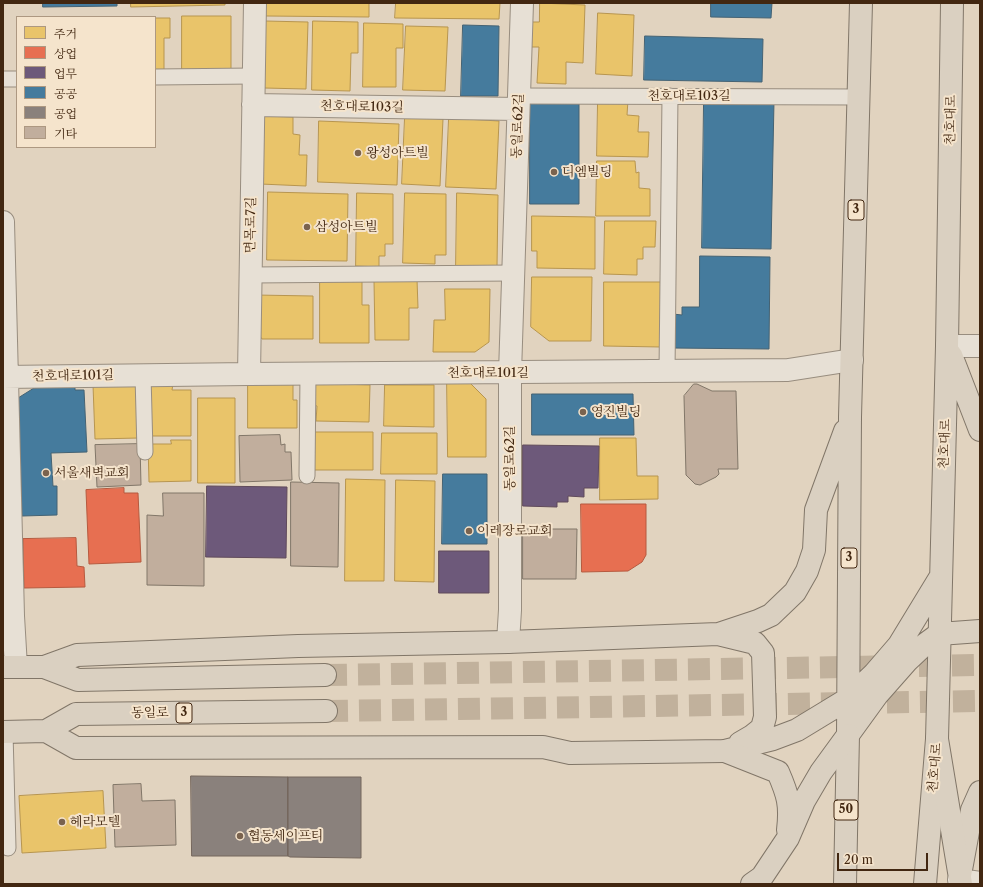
<!DOCTYPE html>
<html>
<head>
<meta charset="utf-8">
<style>
  body { margin:0 }
  #map { position:relative; width:983px; height:887px; overflow:hidden; background:#e1d3bf; font-family:"Libre Caslon Text","Noto Serif KR",serif }
  canvas { display:block }
  .frame { position:absolute; inset:0; border:4px solid #422711; pointer-events:none }
  .legend { position:absolute; left:16px; top:16px; width:140px; height:132px; box-sizing:border-box; background:#f5e4cc; border:1px solid #ad9881; margin:0; padding:5px 7px; list-style:none; font-size:12px; color:#422711 }
  .legend li { display:flex; align-items:center; gap:8px; height:20px }
  .legend b { width:20px; border:1px solid #ad9881 }
  .scale { position:absolute; left:837px; top:853px; width:91px; height:18px; box-sizing:border-box; border:2px solid #422711; border-top:0; padding-left:5px; font-size:12px; line-height:14px; white-space:nowrap; color:#422711; -webkit-text-stroke:3px #f5e4cc; paint-order:stroke }
</style>
</head>
<body>
<div id="map">
<canvas width="983" height="887"></canvas>
<div class="frame"></div>
<ul class="legend">
<li><b style="height:11px;background:#e9c46a"></b>주거</li>
<li><b style="height:11px;background:#e76f51"></b>상업</li>
<li><b style="height:11px;background:#6d597a"></b>업무</li>
<li><b style="height:11px;background:#457b9d"></b>공공</li>
<li><b style="height:11px;background:#8a817c"></b>공업</li>
<li><b style="height:11px;background:#c1ae9d"></b>기타</li>
</ul>
<div class="scale">20 m</div>
</div>
<script>
const g = document.querySelector('canvas').getContext('2d');
g.lineJoin = 'round';
function paint(path, color) {
  g.fillStyle = color;
  g.fill(path, 'evenodd');
}
function trace(path, color, width, dash) {
  g.strokeStyle = color;
  g.lineWidth = width;
  g.lineCap = dash ? 'butt' : 'round';
  g.setLineDash(dash || []);
  g.stroke(path);
}
function drawText(font, color, halo, rows, align = 'center') {
  g.font = font + ' "Libre Caslon Text","Noto Serif KR",serif';
  g.lineWidth = 4;
  g.setLineDash([]);
  g.textBaseline = 'middle';
  g.strokeStyle = halo;
  g.fillStyle = color;
  for (const [text, x, y, turn = 0] of rows) {
    g.save();
    g.translate(x, y);
    g.rotate((+turn || 0) * Math.PI / 180);
    g.textAlign = isNaN(turn) ? turn : align;
    if (halo) g.strokeText(text, 0, 0);
    g.fillText(text, 0, 0);
    g.restore();
  }
}
const homes = new Path2D(`
  M131,3H225V5L131,7Z
  M266,3H369V17L266,16Z
  M396,3H500L499,19L395,18Z
  M540,3L585,5L583,63L566,62V84L537,83L539,47H529L530,22H539Z
  M598,13L634,15L632,76L596,74Z
  M182,16H231V70L182,71Z
  M155,18H170V38H164V70H155Z
  M265,21L308,22L306,89L264,88Z
  M313,21L358,22V53H351L350,91L312,90Z
  M364,23L403,24V48H396V87H363Z
  M406,26L448,27L445,91L403,90Z
  M598,100H628L627,115L639,116L638,132H649L648,157L597,156Z
  M263,116L293,117V134L300,135L299,155H307L306,186L260,184Z
  M405,117L443,119L440,186L402,184Z
  M449,118L499,121L496,189L446,187Z
  M319,121L399,124L397,185L318,182Z
  M597,161H635L636,173L639,172V188L650,189V216H596Z
  M268,192L348,194L347,261L267,260Z
  M357,193L393,194V244H385V256H379V267L356,266Z
  M405,193L446,194V255H435V264L403,263Z
  M457,193L498,195L497,267L456,266Z
  M532,216L595,217V269L537,268V251H532Z
  M605,221H656L655,247H643V259H637V275L604,274Z
  M532,277H592L591,341H549L531,327Z
  M417,279L418,308H409V340H375L374,280Z
  M320,280H362V305H369V343H320Z
  M604,282H661V347L604,346Z
  M445,289H490L489,342L475,352H433L434,320H445Z
  M255,295L313,296V339H262L255,329Z
  M447,381H468L486,399V457H448Z
  M248,383H293V400H297V428H248Z
  M313,383L370,385L369,422L316,421L317,406L312,405Z
  M138,384L139,438L95,439L93,385Z
  M150,384H173L172,390H191V436H150Z
  M385,385H434V427L384,426Z
  M198,398H235V483H198Z
  M314,432H373V470H313Z
  M382,433H437V474H381Z
  M600,438H636L637,476H658V499L600,500Z
  M171,440H191V481L149,482L148,444H171Z
  M346,479L385,480L384,581H345Z
  M396,480L435,481L434,582L395,581Z
  M103,791L106,848L22,853L19,796Z`);
paint(homes, '#e9c46a');
trace(homes, '#b7954f', 1);
const shops = new Path2D(`
  M124,488V493H138L141,562L89,564L86,490Z
  M581,504H646V555L642,562L628,571L582,572Z
  M76,538L77,566L84,567L85,587L24,588L23,539Z`);
paint(shops, '#e76f51');
trace(shops, '#b6593e', 1);
const offices = new Path2D(`
  M523,445L599,446L598,488H584V497L568,496V502H557V507L523,506Z
  M207,486L287,487L286,558L206,557Z
  M439,551H489V593H439Z`);
paint(offices, '#6d597a');
trace(offices, '#604a5a', 1);
const public = new Path2D(`
  M43,3H117V6L43,7Z
  M711,3H772L771,18L711,17Z
  M463,25L499,26L498,96H461Z
  M645,36L763,39L762,82L644,80Z
  M704,100L774,101L771,249L702,248Z
  M530,103H579V204H530Z
  M700,256L770,257L769,349L672,348L673,314L682,315V307H699Z
  M75,387V390H84L87,452L51,453L53,486H57V515L22,516L18,398L34,388Z
  M532,394H633L634,435H532Z
  M443,474H487V544H442Z`);
paint(public, '#457b9d');
trace(public, '#446273', 1);
const industry = new Path2D(`
  M191,776L288,777V856H192Z
  M288,777H361V858L290,857L288,856Z`);
paint(industry, '#8a817c');
trace(industry, '#74665c', 1);
const building = new Path2D(`
  M694,384H697L712,391H736L738,469H718L719,474L716,477L700,485L695,484L686,475L684,396Z
  M280,435L281,445L285,444V452H291L292,480L240,482L239,436Z
  M140,444L141,485L97,487L95,445Z
  M291,482L339,483L338,567L291,566Z
  M163,493H204V586L147,585V515L163,516Z
  M523,529H577L576,579H523Z
  M141,784L142,801L175,800L176,845L115,847L113,785Z`);
paint(building, '#c1ae9d');
trace(building, '#817668', 1);
trace(new Path2D(`
  M325,675L980,665
  M326,711L980,701`), '#c1b19c', 22, [22, 11]);
const service = new Path2D(`
  M155,77L254,76
  M3,79H17
  M519,96L859,97
  M251,275L513,273
  M667,371L670,96
  M143,375L145,452
  M307,476L308,374
  M5,732L8,848`);
const minor = new Path2D(`
  M253,105L518,109
  M3,222L13,616L16,667
  M947,346H980
  M249,374L255,3
  M3,377L249,374L788,370L852,360
  M508,642L510,610V373L522,3
  M959,880L980,883`);
const primary = new Path2D(`
  M951,355L980,430
  M719,634L758,621L771,615L795,592L807,571L814,550L816,510L845,431
  M3,667H44L78,680L325,675
  M44,667L77,655L298,646L508,642L718,634L755,643L763,653L765,717L762,728L752,736L740,743
  M46,731L76,748L543,747L570,753L725,751L773,739L797,730L848,699L874,674L899,645L941,576
  M3,732L46,731L76,714L326,711
  M848,735L877,695L907,661L924,645L939,634L980,631
  M960,875L972,810L980,792
  M845,884L848,735L850,417L861,3
  M925,884L937,739L947,346L952,3`);
const trunk = new Path2D(`
  M937,739L961,884
  M725,751L778,772C788,795 791,805 788,830
  M752,884L762,877L788,838L804,801L821,772L848,735`);
trace(service, '#988d7f', 17);
trace(minor, '#988d7f', 24);
trace(primary, '#817668', 24);
trace(trunk, '#817668', 24);
trace(service, '#e7e0d5', 15);
trace(minor, '#e7e0d5', 22);
trace(primary, '#dad0c1', 22);
trace(trunk, '#dad0c1', 22);
for (const [x, y, r, color] of [
  [358,153,4,"#7a634e"],
  [554,172,4,"#7a634e"],
  [307,227,4,"#7a634e"],
  [583,412,4,"#7a634e"],
  [46,473,4,"#7a634e"],
  [469,531,4,"#7a634e"],
  [62,822,4,"#7a634e"],
  [240,836,4,"#7a634e"]
]) {
  const dot = new Path2D();
  dot.arc(x, y, r, 0, 2 * Math.PI);
  g.fillStyle = color;
  g.fill(dot);
  trace(dot, '#f5e4cc', 1.5);
}
for (const [x, y, w] of [
  [856,210,16],
  [849,558,16],
  [184,713,16],
  [846,810,24]
]) {
  const box = new Path2D();
  box.roundRect(x - w / 2, y - 10, w, 20, 3);
  g.fillStyle = '#f5e4cc';
  g.fill(box);
  trace(box, '#422711', 1);
}
drawText('bold 12px', '#422711', null, [
  ["3",856,210],
  ["3",849,558],
  ["3",184,713],
  ["50",846,810]
]);
drawText('13px', '#422711', '#f5e4cc', [
  ["천호대로103길",689,96],
  ["천호대로103길",362,107,1],
  ["천호대로",951,120,-89],
  ["동일로62길",518,126,-88],
  ["면목로7길",251,225,-89],
  ["천호대로101길",488,373],
  ["천호대로101길",73,376,-1],
  ["천호대로",945,444,-88],
  ["동일로62길",510,458,-90],
  ["동일로",150,713,-1],
  ["천호대로",935,768,-85]
]);
drawText('13px', '#422711', '#f5e4cc', [
  ["왕성아트빌",366,153],
  ["디엠빌딩",562,172],
  ["삼성아트빌",315,227],
  ["영진빌딩",591,412],
  ["서울새벽교회",54,473],
  ["이레장로교회",477,531],
  ["헤라모텔",70,822],
  ["협동세이프티",248,836]
], 'left');
</script>
</body>
</html>
